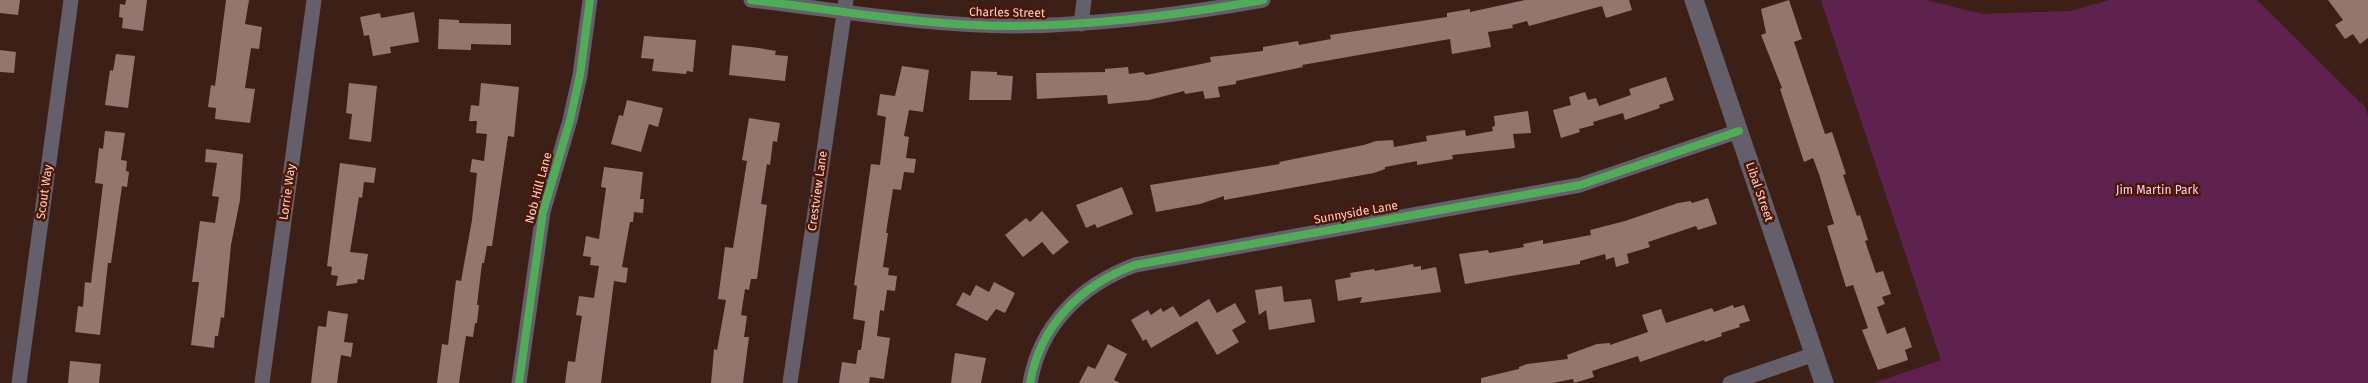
<!DOCTYPE html>
<html>
<head>
<meta charset="utf-8">
<style>
  body { margin:0 }
  canvas { display:block; background:#3c1f17 }
</style>
</head>
<body>
<canvas width="2368" height="383"></canvas>
<script>
const g = document.querySelector('canvas').getContext('2d');
g.lineJoin = 'round';
function paint(path, color) {
  g.fillStyle = color;
  g.fill(path, 'evenodd');
}
function trace(path, color, width, dash) {
  g.strokeStyle = color;
  g.lineWidth = width;
  g.lineCap = dash ? 'butt' : 'round';
  g.setLineDash(dash || []);
  g.stroke(path);
}
function drawText(font, color, halo, rows, align = 'center') {
  g.font = font + ' "Fira Sans",sans-serif';
  g.lineWidth = 5;
  g.setLineDash([]);
  g.textBaseline = 'middle';
  g.strokeStyle = halo;
  g.fillStyle = color;
  for (const [text, x, y, turn = 0] of rows) {
    g.save();
    g.translate(x, y);
    g.rotate((+turn || 0) * Math.PI / 180);
    g.textAlign = isNaN(turn) ? turn : align;
    if (halo) g.strokeText(text, 0, 0);
    g.fillText(text, 0, 0);
    g.restore();
  }
}
paint(new Path2D(`
  M1821,0H1926L1982,14L2070,11L2109,0H2257L2365,107L2368,116V383H1874L1941,360Z`), '#5f224e');
paint(new Path2D(`
  M0,0H20L18,15L0,13Z
  M126,0H147L143,31L122,28L123,18L119,17L120,4L125,5Z
  M226,0H249L245,24L262,27L259,49L251,48L245,88L255,89L250,123L215,119L216,108L208,107L211,85L215,86Z
  M1525,0H1629L1632,10L1606,18L1602,6L1529,26L1527,21L1512,25L1513,28L1488,32L1491,47L1452,54L1450,39L1302,65L1303,67L1236,81V84L1218,87L1220,97L1205,99L1203,91L1185,94L1184,91L1149,100L1108,104L1107,95L1037,99L1036,73L1105,72V69L1128,67L1129,74L1143,72L1146,75L1211,62L1210,57L1263,51V47L1298,41L1299,45L1331,39L1330,35L1447,17V13L1470,9V12Z
  M1789,0L1802,39L1794,42L1825,134L1832,132L1846,174L1843,175L1857,216L1860,215L1868,240L1865,241L1876,273L1883,271L1891,294L1882,297L1885,304L1877,307L1887,334L1905,327L1912,347L1905,350L1908,360L1878,370L1862,330L1868,328L1853,285L1846,287L1827,226L1834,224L1819,174L1813,158L1804,162L1780,89L1782,88L1761,35L1766,33L1761,9Z
  M2328,0H2368V38L2360,44L2353,34L2345,39L2335,25L2343,20Z
  M414,12L419,42L390,47L391,53L373,56L369,35L364,36L360,17L380,13L381,18Z
  M439,19L459,20V23L511,24V45L471,44V50L438,49Z
  M644,36L696,40L693,72L687,71L686,74L652,71L654,59L641,58Z
  M732,45L759,48L776,51L775,55L788,56L785,81L729,75Z
  M0,50L16,52L14,73L0,72Z
  M116,54L135,56L128,108L105,105L110,70L113,71Z
  M902,66L929,70L923,112L909,110L904,136L909,137L906,158L916,159L914,173L904,172L901,190L893,189L886,233H888L883,267L889,268L888,275L897,276L895,291L887,290L884,311L880,310L877,336L890,338L884,379L870,377L869,383H839L842,362L856,364L858,350H861L865,321L853,319L857,286L854,285L871,164L880,165L886,117L877,115L880,94L895,96Z
  M971,71L997,72V75L1013,76L1011,100H969Z
  M1666,77L1674,100L1659,105L1660,108L1625,120L1623,113L1593,122L1594,125L1579,129L1580,132L1561,138L1553,110L1571,105L1569,97L1585,92L1588,100L1596,98L1599,106L1631,95L1629,89Z
  M349,83L377,86L371,142L349,139L352,114L346,113Z
  M481,83L519,87L514,137L508,136L492,246H487L484,263H482L477,305H479L477,323H475L473,337L466,336L459,383H437L442,344L448,345L456,280L461,281L472,220L477,173L470,172L472,159L484,161L487,134L476,133L477,121H469L471,105L479,106Z
  M627,100L663,108L658,127L649,124L641,152L611,144L619,115L623,116Z
  M1528,111L1531,133L1513,134L1515,148L1452,155L1453,159L1417,165V161L1385,167V169L1374,173L1224,200V196L1200,204L1156,212L1150,185L1280,164L1279,162L1364,145L1376,141L1393,140L1394,147L1427,141L1426,136L1465,130L1466,136L1493,131L1492,127L1495,126L1494,116Z
  M749,118L780,123L777,142L773,141L770,165L767,164L761,204L767,205L757,279H751L749,290L745,289L741,315L747,316L744,337H749L743,383H711L714,349L717,350L726,300L718,299L725,247L733,248L747,161L742,160Z
  M105,131L125,133L121,160L127,161L126,171L129,172L127,187L122,186L111,263H108L100,335L75,332L78,306L83,307L85,282L91,283L103,184L95,183L99,148L103,149Z
  M206,149L243,154L240,200L231,245L224,318L221,317L218,336H215L214,348L191,345L199,282H192L200,221L215,223L219,197L212,196L217,163L205,162Z
  M340,163L376,168L374,183L364,182L362,198L359,197L350,252L368,254L364,280L358,279L357,283L336,286L338,276L331,275L332,267L327,266Z
  M604,167L643,172L640,199H644L643,213L634,212L633,222H630L622,267L628,268L626,283L614,281L601,383H565L568,361L575,362L582,316L576,315L579,296L594,298L599,266L590,265L591,257L583,256L586,236L599,239L606,188L601,187Z
  M1122,187L1133,214L1097,228L1095,224L1086,228L1076,205Z
  M1708,198L1717,224L1698,230L1696,226L1648,242L1650,247L1627,254L1629,263L1616,267L1614,257L1606,260L1605,254L1580,261V264L1465,284L1459,254L1488,250L1489,253L1524,247L1523,244L1543,240V244L1591,235L1590,230L1625,221L1678,203L1691,201L1692,203Z
  M1042,211L1069,242L1053,255L1042,242L1023,257L1005,235L1026,218L1030,222Z
  M1413,264L1414,267L1421,266V270L1436,267L1441,292L1360,303L1362,297L1338,301L1335,280L1351,277L1350,273L1374,269L1375,271Z
  M994,282L1015,293L1005,313L996,309L987,321L956,305L963,292L970,296L976,285L989,292Z
  M1282,286L1284,302L1311,299L1315,322L1269,330L1266,310L1259,315L1255,290Z
  M1209,299L1217,313L1235,303L1246,322L1232,330L1239,342L1217,355L1197,321L1151,348L1146,339L1143,341L1131,320L1148,310L1151,315L1161,308L1163,312L1173,306L1180,317Z
  M1733,305L1734,308L1744,305L1750,321L1739,324L1740,327L1721,333L1722,336L1705,342L1704,340L1640,362L1638,356L1592,371L1594,377L1574,383L1573,379L1552,383H1481V378L1519,369V367L1527,364L1568,359L1567,355L1597,344L1610,343V345L1648,332L1642,315L1661,309L1666,323L1712,308L1714,312Z
  M328,311L348,314L344,342L353,343L351,357L341,355L337,383H311L318,326L326,327Z
  M1108,344L1127,354L1114,380L1120,383H1079L1088,366L1095,369Z
  M955,353L986,358L981,383H951Z
  M70,361L101,364L99,383H68Z`), '#93766e');
trace(new Path2D(`
  M751,0C838,10 926,26 1014,26C1098,25 1180,15 1263,0
  M1081,24L1084,0
  M19,383L71,0
  M262,383L314,0
  M519,383L543,212L570,120L580,75L590,0
  M790,383L846,0
  M1030,383C1040,325 1081,285 1135,265L1580,185L1739,131
  M1730,383L1815,354`), '#645f6b', 15);
trace(new Path2D(`
  M1694,0L1824,383`), '#645f6b', 19);
trace(new Path2D(`
  M751,0C838,10 926,26 1014,26C1098,25 1180,15 1263,0
  M519,383L543,212L570,120L580,75L590,0
  M1030,383C1040,325 1081,285 1135,265L1580,185L1739,131`), '#51ab58', 8);
drawText('12px', '#fdd1c5', '#4b1608', [
  ["Charles Street",1007,13,1],
  ["Nob Hill Lane",539,188,-75],
  ["Crestview Lane",818,191,-82],
  ["Scout Way",45,192,-82],
  ["Lorrie Way",288,192,-82],
  ["Libal Street",1759,192,71],
  ["Sunnyside Lane",1356,213,-10]
]);
drawText('12px', '#ffcdf2', '#4b1608', [
  ["Jim Martin Park",2157,191]
]);
</script>
</body>
</html>
